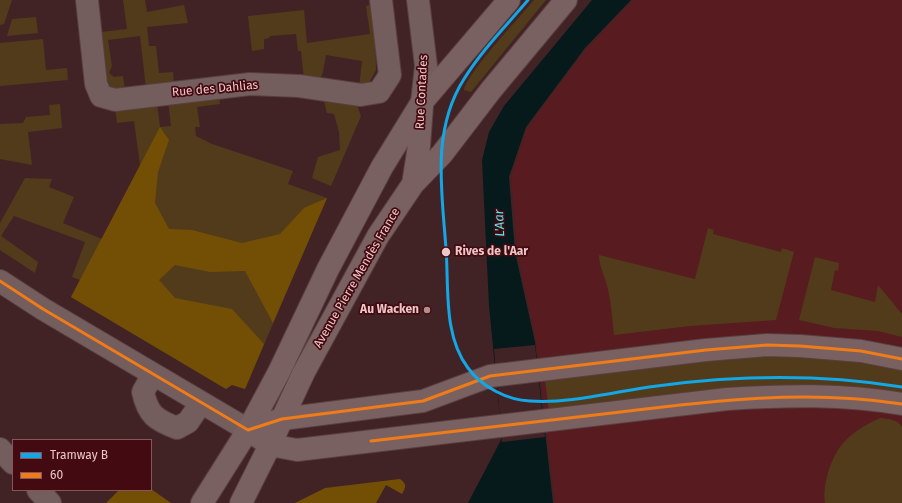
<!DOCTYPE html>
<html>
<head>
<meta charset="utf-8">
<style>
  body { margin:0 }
  #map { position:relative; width:902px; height:503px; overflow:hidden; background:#422325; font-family:"Fira Sans",sans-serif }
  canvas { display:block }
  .legend { position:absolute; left:12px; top:439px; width:140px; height:52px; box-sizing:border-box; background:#430a11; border:1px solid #875659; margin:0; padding:5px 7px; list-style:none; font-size:12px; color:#edc7c6 }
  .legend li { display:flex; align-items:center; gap:8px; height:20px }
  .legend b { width:20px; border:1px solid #875659 }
</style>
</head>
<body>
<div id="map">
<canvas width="902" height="503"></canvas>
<ul class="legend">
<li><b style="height:5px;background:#13a7e5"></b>Tramway B</li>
<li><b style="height:5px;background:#ef7b19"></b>60</li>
</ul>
</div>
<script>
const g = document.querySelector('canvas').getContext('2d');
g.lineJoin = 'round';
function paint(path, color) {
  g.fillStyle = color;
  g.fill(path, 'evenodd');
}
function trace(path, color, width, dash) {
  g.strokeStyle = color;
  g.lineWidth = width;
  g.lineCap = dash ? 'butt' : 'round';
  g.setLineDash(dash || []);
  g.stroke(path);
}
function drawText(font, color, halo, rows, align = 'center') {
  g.font = font + ' "Fira Sans",sans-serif';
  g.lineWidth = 3.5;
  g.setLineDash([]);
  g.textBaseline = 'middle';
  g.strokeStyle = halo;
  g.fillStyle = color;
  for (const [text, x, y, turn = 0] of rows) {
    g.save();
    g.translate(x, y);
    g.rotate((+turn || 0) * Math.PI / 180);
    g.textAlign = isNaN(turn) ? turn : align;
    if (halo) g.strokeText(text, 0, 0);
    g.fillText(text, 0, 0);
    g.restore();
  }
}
paint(new Path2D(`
  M633,0H902V503H555L536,342L517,251L511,177L527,128L586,49Z`), '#581b20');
paint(new Path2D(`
  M0,0H12L4,24L0,25Z
  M123,0H145L147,12L184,5L188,23L147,27L149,46H156L159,73L173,72L174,85L146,88L140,36L108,40L112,66L109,73L114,77L123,76L125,90L113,91L108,86L101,32L127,29Z
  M534,0H546L471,92L464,90C468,72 519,18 534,0Z
  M373,4L375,11L376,70L370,81L359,88L362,61L326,55L323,72L319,82L304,80L301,51H298L296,34L270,36L269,38L264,39V49L252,51L248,16L304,10L307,43L370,34L366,6Z
  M36,17L38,33L7,36L12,19Z
  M43,39L46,70L67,68L68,80L0,86V43Z
  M219,96L220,104L197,107L200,127H195L196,136L212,144L293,171L288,184L327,198L245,389L232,385L226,389L71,297L80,280L72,277L85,242L14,216L1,236L38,262L35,273L0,250V223L25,178L52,179L49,187L74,197L63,223L102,239L140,165L134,121L117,123L115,107L157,103L160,127L171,126L168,101Z
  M323,97L356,102L361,116L331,186L312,178L318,157L340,150L339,132L334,114L327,113Z
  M60,104L62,128L28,132L32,165L0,159V124L23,123L26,117L50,115L49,105Z
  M708,228L714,230L713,234L781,252L782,248L794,252L776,320L690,326L614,335C612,317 611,298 606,282C603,272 599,265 599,255L695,279Z
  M815,257L839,263L838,271L835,270L831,290L875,302L878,285L902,314V337L878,331L834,328L799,320Z
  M766,354L902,365V395L549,412L545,380Z
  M880,418C889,419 897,419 902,427V503H825C822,484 832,453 846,440C856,430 867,424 880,418Z`), '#513b1b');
paint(new Path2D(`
  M160,127L169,140L158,172L155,203L169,229L192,230L242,243L280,234L304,208L327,198L273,323L245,271L210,272L175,265L159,280L175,298L232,309L264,344L245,389L232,385L226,389L71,297Z
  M400,479C407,484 406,487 402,494L386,485L376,503H295L325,488Z
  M151,489L171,503H106L119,490Z`), '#734f05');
paint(new Path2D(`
  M592,0H631L585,48L526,127L509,177L515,252L535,342L553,503H468L502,438L489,306L482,160L489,132L504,106Z`), '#06191b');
paint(new Path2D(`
  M535,345L545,437L502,442L494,349Z`), '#422325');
const minor = new Path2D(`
  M87,0L96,84L101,96L115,100L250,84L299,86L361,95L379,92L390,75L381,0
  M418,0L426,66L422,102
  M0,281L43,309L248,430
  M153,374L143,392C148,415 156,420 177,428L188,422L201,403
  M0,449L13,463
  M38,490L50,503`);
const major = new Path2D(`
  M413,184L419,146L422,106
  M248,430L282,419L423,401L490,376L706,350L767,345L800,346L861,351L902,359
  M248,430L270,445L297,450L727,399C786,395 844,394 902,404
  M202,503L248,430L279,372L328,269L382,167L422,102L509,0
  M241,503L270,445L304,372L378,236L413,184L442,154L491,90L566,0`);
trace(minor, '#5a3f41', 24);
trace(major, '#5a3f41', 24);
trace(minor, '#745d5d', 22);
trace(major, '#7a6161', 22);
trace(new Path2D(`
  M0,281L43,309L248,430L282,419L423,401L490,376L706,350L767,345L800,346L861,351L902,359
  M371,441C451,432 532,422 612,413C710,401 803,389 902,404`), '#ef7b19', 3);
trace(new Path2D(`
  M528,0C506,26 482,50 464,79C431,131 442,191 446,249C449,287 443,335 468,368C482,387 507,400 530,401C572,404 615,391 657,386C739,375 820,374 902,387`), '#13a7e5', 3);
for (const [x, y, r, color] of [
  [446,252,5,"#edc7c6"],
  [427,310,4,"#b18e8e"]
]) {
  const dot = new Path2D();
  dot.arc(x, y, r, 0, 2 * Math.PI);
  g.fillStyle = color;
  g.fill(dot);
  trace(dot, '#430a11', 1.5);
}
drawText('12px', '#edc7c6', '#430a11', [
  ["Rue des Dahlias",215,89,-5],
  ["Rue Contades",422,92,-87],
  ["Avenue Pierre Mendès France",357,278,-60]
]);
drawText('bold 12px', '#edc7c6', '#430a11', [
  ["Rives de l'Aar",455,252]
], 'left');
drawText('bold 12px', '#edc7c6', '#430a11', [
  ["Au Wacken",419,310]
], 'right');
drawText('italic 13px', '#5ae5ec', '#430a11', [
  ["L'Aar",500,223,-93]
]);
</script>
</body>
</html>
